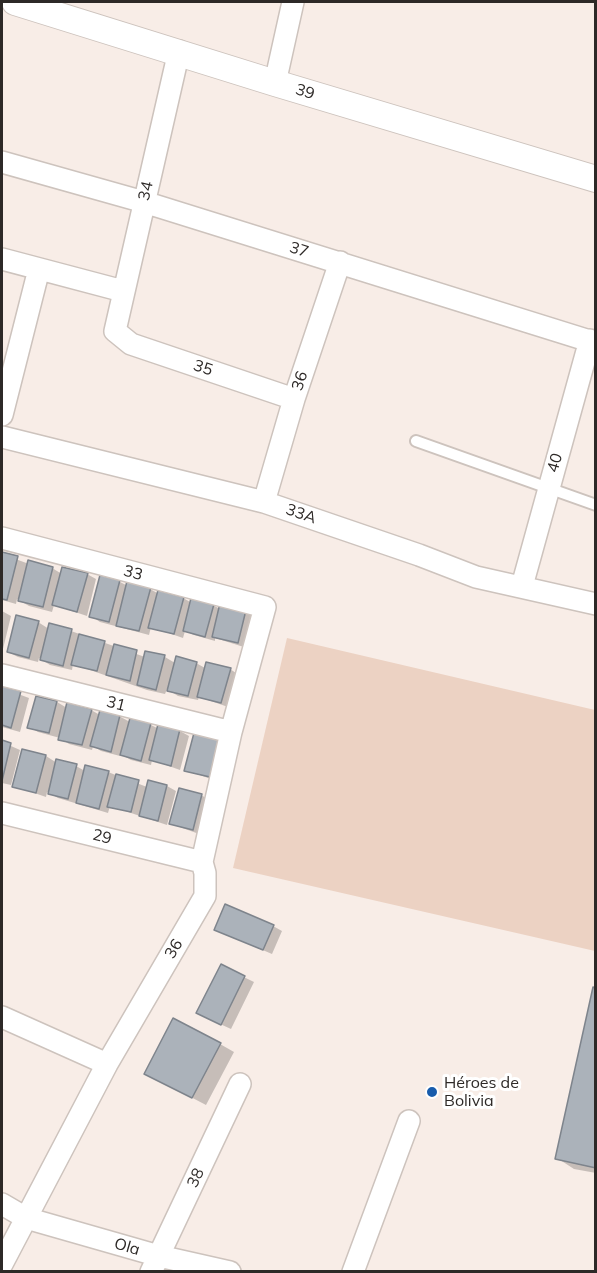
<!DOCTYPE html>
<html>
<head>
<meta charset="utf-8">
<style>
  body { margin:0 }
  #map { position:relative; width:597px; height:1273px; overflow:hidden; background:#f8ede7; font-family:Mulish,sans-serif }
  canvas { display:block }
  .frame { position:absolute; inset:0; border:3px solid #2d2927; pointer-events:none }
</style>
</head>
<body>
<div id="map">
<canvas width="597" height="1273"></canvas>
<div class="frame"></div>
</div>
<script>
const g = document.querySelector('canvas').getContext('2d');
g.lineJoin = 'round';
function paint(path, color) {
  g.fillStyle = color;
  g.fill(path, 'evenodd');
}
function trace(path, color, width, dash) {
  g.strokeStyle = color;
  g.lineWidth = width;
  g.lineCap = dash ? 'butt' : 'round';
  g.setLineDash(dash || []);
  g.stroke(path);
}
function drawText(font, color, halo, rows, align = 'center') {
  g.font = font + ' Mulish,sans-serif';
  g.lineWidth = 6;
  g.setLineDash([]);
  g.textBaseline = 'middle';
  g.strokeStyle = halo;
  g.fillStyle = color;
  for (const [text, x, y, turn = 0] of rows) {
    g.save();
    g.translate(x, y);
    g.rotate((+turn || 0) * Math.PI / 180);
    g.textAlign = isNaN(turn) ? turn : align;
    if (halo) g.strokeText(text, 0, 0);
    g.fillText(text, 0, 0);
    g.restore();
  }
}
paint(new Path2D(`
  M287,638L595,710V951L233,868Z`), '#ecd2c3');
paint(new Path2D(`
  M2,554L29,564L52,568L62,574H87L96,579L87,616L54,605L52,612L29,606L17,599L16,604L2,600Z
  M120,582L128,586L150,589L159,594L183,598L192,603L213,605L220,609L246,611L255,616L247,648L215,638V641L194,635L185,631L183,638L151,627L149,635L100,622L91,616Z
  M2,611L11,616L2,653Z
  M38,622L49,629L71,631L145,657H165L175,663H196L205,668L230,669L239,675L231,708L199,697L198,700L178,696L167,689L165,694L147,690L73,664L72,670L50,665L39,658L38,662L18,657L8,652Z
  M2,688L29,698L20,732L2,727Z
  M37,697L57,702L67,708L91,710L100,715L119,716L130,722L151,725L159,729V726L180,731L189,736L180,770L152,760L151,765L131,760L120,754V756L101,751L93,746L92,750L69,744L60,738L38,732L29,727Z
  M196,731L219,782L186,770Z
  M2,742L20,750L11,785L2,783Z
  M46,756L57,763L76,766L85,771L108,772L147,787L167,786L176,791L167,825L110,806L108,813L58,798L47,792L46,797L14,786Z
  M201,795L211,801L202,835L171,824Z
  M273,926L282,931L272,954L225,934Z
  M221,966L254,982L231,1029L207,1018Z
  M596,989V1173L574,1169L557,1158Z
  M220,1044L234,1052L206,1105L160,1081Z`), '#0003');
const building = new Path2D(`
  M2,552L18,556L7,600L2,599Z
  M28,560L53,567L43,607L18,601Z
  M62,567L88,573L77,612L52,605Z
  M100,575L120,580L109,622L89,617Z
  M127,581L151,587L139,631L116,626Z
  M158,590L184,597L174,634L148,628Z
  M191,598L214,604L205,637L183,631Z
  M220,603L246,610L238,643L212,637Z
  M16,615L39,621L29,658L7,652Z
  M49,623L72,629L63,666L40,660Z
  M79,634L105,641L97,671L71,665Z
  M114,644L137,650L130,681L106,675Z
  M145,651L165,655L156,690L137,685Z
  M176,656L197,662L188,696L167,691Z
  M206,662L231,668L221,703L197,697Z
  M2,686L21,691L11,728L2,725Z
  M36,696L57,701L49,733L27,728Z
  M67,702L92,709L82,745L58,740Z
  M100,710L120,715L111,752L90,746Z
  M130,718L151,723L141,761L120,755Z
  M158,724L180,729L171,766L149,760Z
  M195,729L220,736L210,777L184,771Z
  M2,740L11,743L2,781Z
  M22,749L46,755L36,793L12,787Z
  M56,759L77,764L68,799L48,794Z
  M85,765L109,771L99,809L76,803Z
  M116,774L139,780L131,812L107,807Z
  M148,780L167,785L158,821L139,816Z
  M179,788L202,794L193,830L169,824Z
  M225,904L274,925L263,950L214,930Z
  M221,964L245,976L221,1025L196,1013Z
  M593,987L596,988V1168L555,1159Z
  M173,1018L221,1043L192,1098L144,1074Z`);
paint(building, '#abb2ba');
trace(building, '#7e848c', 1.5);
const service = new Path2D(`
  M416,441L596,505`);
const minor = new Path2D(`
  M179,51L115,331L131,344L294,399
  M275,83L293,2
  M2,162L144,202L596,343
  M2,259L123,291
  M2,415L39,269
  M2,437L264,502L419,555L476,577L596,604
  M264,502L294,399L340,262
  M2,538L265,607L231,732L202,862L205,873V896L107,1064L2,1264
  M522,586L590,340
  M2,675L231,732
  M2,813L202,862
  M2,1017L107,1064
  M2,1204L26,1218L159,1256L230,1272
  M151,1272L240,1084
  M353,1272L409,1121`);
const tertiary = new Path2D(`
  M15,2L275,83L596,179`);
trace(service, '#cdc3bd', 14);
trace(minor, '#cdc3bd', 24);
trace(tertiary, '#cdc3bd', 28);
trace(service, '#fff', 10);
trace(minor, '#fff', 21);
trace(tertiary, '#fff', 26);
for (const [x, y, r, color] of [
  [432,1092,6,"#185cac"]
]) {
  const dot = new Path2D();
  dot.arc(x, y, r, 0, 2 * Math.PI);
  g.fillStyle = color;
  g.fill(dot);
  trace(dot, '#fff', 2);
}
drawText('16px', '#2d2927', '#fff', [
  ["39",305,92,17],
  ["34",146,191,-77],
  ["37",299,250,17],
  ["35",203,368,19],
  ["36",300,381,-71],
  ["40",555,463,-74],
  ["33A",301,514,19],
  ["33",133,573,15],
  ["31",116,704,14],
  ["29",102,837,14],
  ["36",174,949,-60],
  ["38",196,1178,-65],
  ["Ola",127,1247,16]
]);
drawText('16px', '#2d2927', '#fff', [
  ["Héroes de",444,1083],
  ["Bolivia",444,1101]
], 'left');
</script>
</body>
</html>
